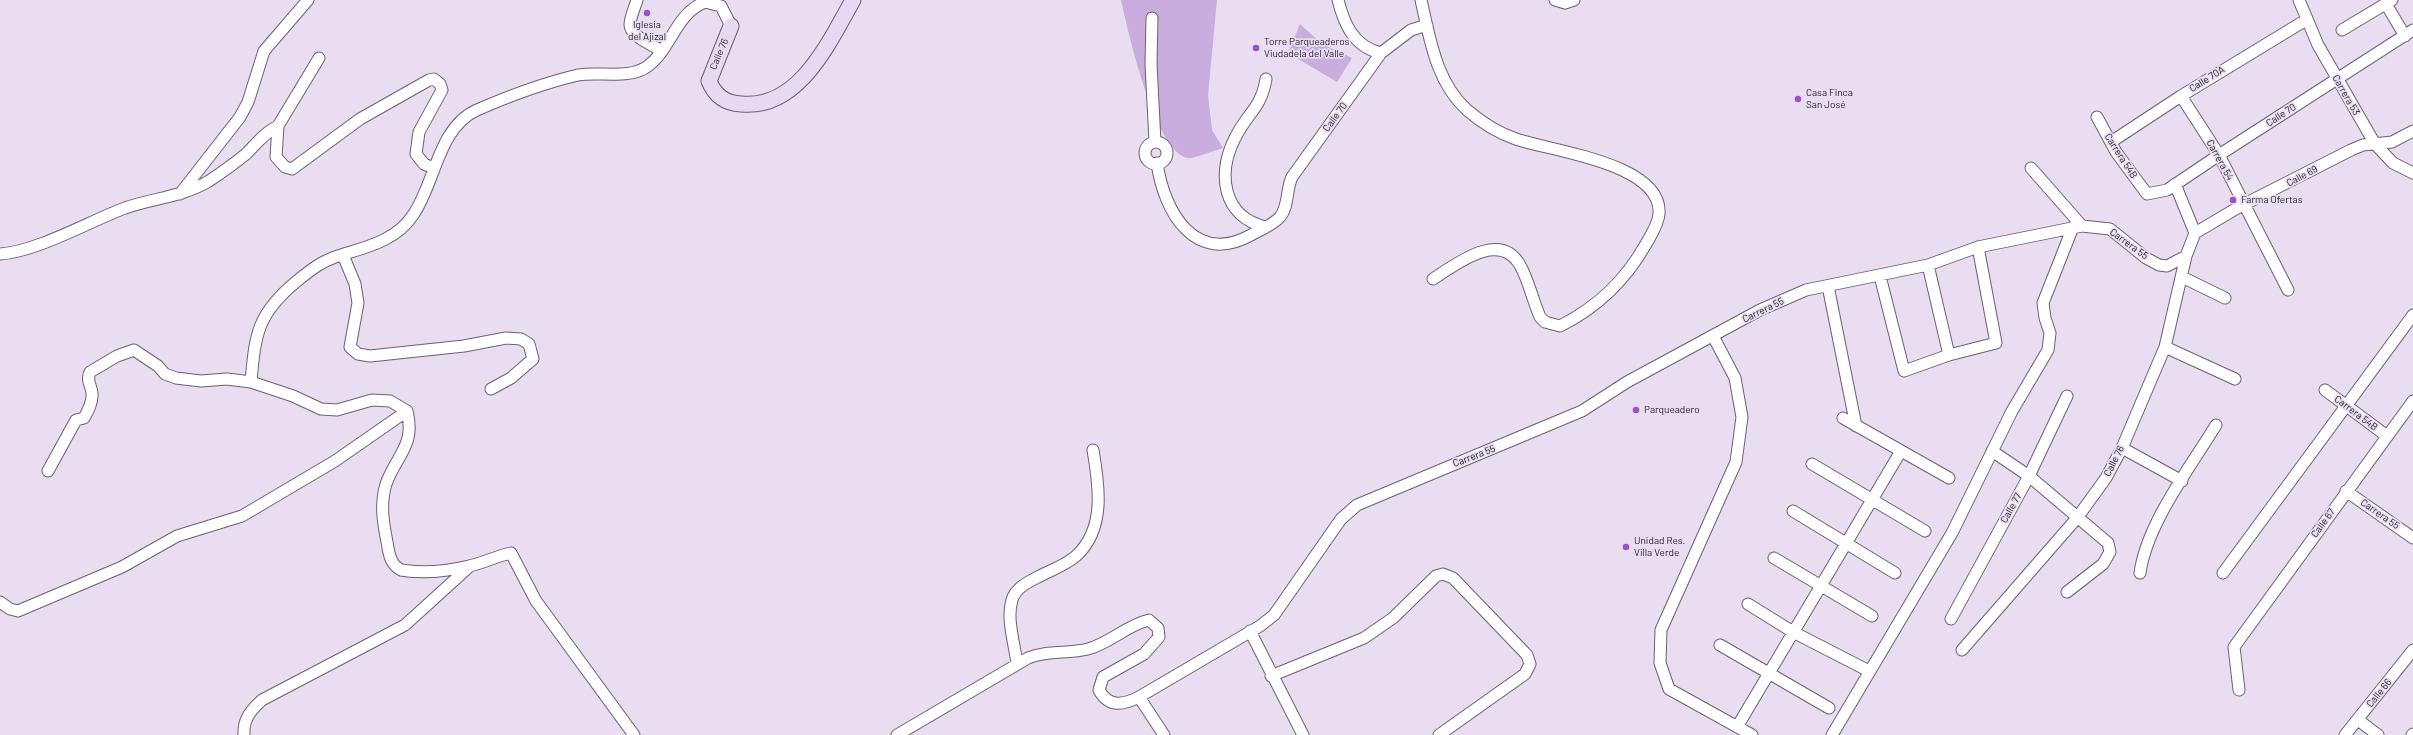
<!DOCTYPE html>
<html>
<head>
<meta charset="utf-8">
<style>
  body { margin:0 }
  canvas { display:block; background:#e8ddf1 }
</style>
</head>
<body>
<canvas width="2413" height="735"></canvas>
<script>
const g = document.querySelector('canvas').getContext('2d');
g.lineJoin = 'round';
function paint(path, color) {
  g.fillStyle = color;
  g.fill(path, 'evenodd');
}
function trace(path, color, width, dash) {
  g.strokeStyle = color;
  g.lineWidth = width;
  g.lineCap = dash ? 'butt' : 'round';
  g.setLineDash(dash || []);
  g.stroke(path);
}
function drawText(font, color, halo, rows, align = 'center') {
  g.font = font + ' Barlow,sans-serif';
  g.lineWidth = 3.5;
  g.setLineDash([]);
  g.textBaseline = 'middle';
  g.strokeStyle = halo;
  g.fillStyle = color;
  for (const [text, x, y, turn = 0] of rows) {
    g.save();
    g.translate(x, y);
    g.rotate((+turn || 0) * Math.PI / 180);
    g.textAlign = isNaN(turn) ? turn : align;
    if (halo) g.strokeText(text, 0, 0);
    g.fillText(text, 0, 0);
    g.restore();
  }
}
paint(new Path2D(`
  M1121,0H1217L1208,95L1212,130L1223,148C1216,150 1195,158 1190,158C1156,159 1127,27 1121,0Z
  M1300,24L1322,44L1352,58L1337,82L1288,53Z`), '#c9adde');
const street = new Path2D(`
  M637,0C635,7 630,17 630,25C630,36 654,46 662,51
  M1338,0C1344,24 1354,47 1381,53
  M1421,0C1430,39 1436,82 1467,110C1481,122 1498,133 1516,139C1550,151 1663,163 1659,214C1658,225 1651,235 1646,244C1625,281 1598,307 1560,326L1545,322L1540,317C1533,301 1529,282 1521,267C1501,228 1455,265 1433,279
  M1555,0L1565,3L1574,0
  M2299,0L2318,45L2375,144L2393,163L2413,173
  M2386,4L2405,36
  M1152,18L1151,64L1155,142
  M2342,30L2392,0
  M1266,79C1261,109 1247,113 1235,138C1217,173 1222,217 1266,227
  M2181,96L2219,155L2288,290
  M2097,117L2116,152L2147,194L2167,190L2219,155L2413,30
  M278,126L319,58
  M2111,142L2181,96L2306,20
  M1145 153a11 11 0 1 1 22 0a11 11 0 1 1-22 0Z
  M1157,163C1164,212 1195,266 1251,235C1260,230 1273,225 1280,217C1289,206 1286,189 1292,177L1381,53L1411,30L1427,25
  M2031,168L2082,226
  M2175,184L2195,233
  M180,194L240,117L248,102L264,51L308,0
  M2195,233L2239,207L2351,150L2363,145L2392,142L2413,131
  M0,254C36,252 90,221 125,208C154,198 182,197 209,181C221,173 235,163 246,154C256,144 264,133 278,126L276,157L285,167L292,169L360,119L429,80L434,79L440,84L442,90L419,132L416,154L424,164L433,168
  M343,255L355,284L358,303L350,347L358,354L370,356L464,346L506,338L521,339L529,344L533,359L511,378L491,389
  M1928,265L1949,355
  M1880,276L1904,371L1949,355L1996,343L1978,247
  M2182,277L2225,298
  M1828,286L1856,426
  M1713,336L1735,378L1742,417L1736,462L1661,630L1660,663L1669,689L1752,735
  M2165,347L2235,379
  M2325,390L2387,436
  M1843,418L1949,478
  M2122,448L2182,481
  M1992,451L2029,476L2108,543L2110,552L2103,564L2067,592
  M1812,464L1925,531
  M48,471L76,420L84,418C88,411 93,402 92,393C91,385 86,380 90,372L117,356L134,350L158,366L165,374L176,378L201,381L227,379L251,382
  M2346,491L2413,538
  M1793,511L1895,573
  M1774,558L1872,616
  M2140,573C2147,523 2190,468 2216,425
  M2223,573L2413,315
  M0,602L10,609L18,611L122,567L177,536L242,516L335,461L407,411
  M1748,604L1793,632L1869,671
  M1951,619L2029,476L2067,396
  M1250,631L1303,735
  M1720,645L1829,708
  M1962,650L2077,518L2106,478L2122,448L2165,347L2186,256L2195,233
  M1017,664C1015,645 1006,619 1012,600C1015,589 1026,583 1036,578C1048,571 1065,566 1076,556C1106,529 1099,485 1093,450
  M1271,676L1364,638L1393,618L1436,576L1443,574L1453,578L1527,655L1530,664L1525,674L1439,735
  M2239,690L2234,647L2413,401
  M1139,697L1164,735
  M2358,720L2378,735
  M1737,727L1901,451
  M244,735C243,719 251,710 262,700L405,625L470,566
  M634,735L536,601L511,553C496,556 484,563 469,566C448,571 424,574 401,570C390,564 389,554 387,542C383,522 380,504 386,484C396,456 416,445 407,411L390,401L372,400L337,410L321,409L293,396L251,382C255,333 258,313 297,281C313,268 322,261 341,255C367,247 397,240 413,215C435,184 438,127 477,110C509,96 544,83 578,75C600,71 629,80 648,66C672,48 675,14 705,2L721,6L731,26
  M897,735L1028,658C1047,650 1068,654 1088,649C1110,643 1127,625 1149,620L1158,628L1159,637L1144,654L1103,677L1099,690C1109,708 1123,705 1139,697L1260,626L1274,615L1341,519L1357,505L1582,411L1627,382L1760,310L1806,290L1928,265L1978,247L2082,226L2110,229L2146,258L2159,265L2167,266L2186,256
  M1832,735L1952,533L2012,411L2048,350L2050,333L2045,318L2043,303L2073,227
  M2345,735L2413,650
  M2412,735L2413,734`);
const secondary = new Path2D(`
  M731,26L709,81C715,96 725,103 741,104C799,110 829,42 853,0`);
trace(street, '#6b6172', 13);
trace(secondary, '#6b6172', 17);
trace(street, '#fff', 11);
trace(secondary, '#e7d9f1', 15);
for (const [x, y, r, color] of [
  [647,13,4,"#9a52c6"],
  [1256,48,4,"#9a52c6"],
  [1798,99,4,"#9a52c6"],
  [2233,200,4,"#9a52c6"],
  [1636,410,4,"#9a52c6"],
  [1626,547,4,"#9a52c6"]
]) {
  const dot = new Path2D();
  dot.arc(x, y, r, 0, 2 * Math.PI);
  g.fillStyle = color;
  g.fill(dot);
  trace(dot, '#e8ddf1', 1.5);
}
drawText('10px', '#28242c', '#e8ddf1', [
  ["Iglesia",647,25,"center"],
  ["del Ajizal",647,37,"center"],
  ["Torre Parqueaderos",1264,42],
  ["Viudadela del Valle",1264,54],
  ["Casa Finca",1806,93],
  ["San José",1806,105],
  ["Farma Ofertas",2241,200],
  ["Parqueadero",1644,410],
  ["Unidad Res.",1634,541],
  ["Villa Verde",1634,553]
], 'left');
drawText('10px', '#28242c', '#e8ddf1', [
  ["Calle 76",719,54,-67],
  ["Calle 70A",2207,79,-32],
  ["Carrera 53",2346,95,60],
  ["Calle 70",2281,115,-33],
  ["Calle 70",1335,117,-54],
  ["Carrera 54B",2121,156,57],
  ["Carrera 54",2220,160,61],
  ["Calle 69",2302,176,-28],
  ["Carrera 55",2129,244,36],
  ["Carrera 55",1763,310,-26],
  ["Carrera 54B",2356,413,37],
  ["Carrera 55",1474,456,-21],
  ["Calle 76",2114,461,-63],
  ["Calle 77",2011,508,-61],
  ["Carrera 55",2380,514,35],
  ["Calle 67",2323,523,-54],
  ["Calle 66",2379,693,-51]
]);
</script>
</body>
</html>
